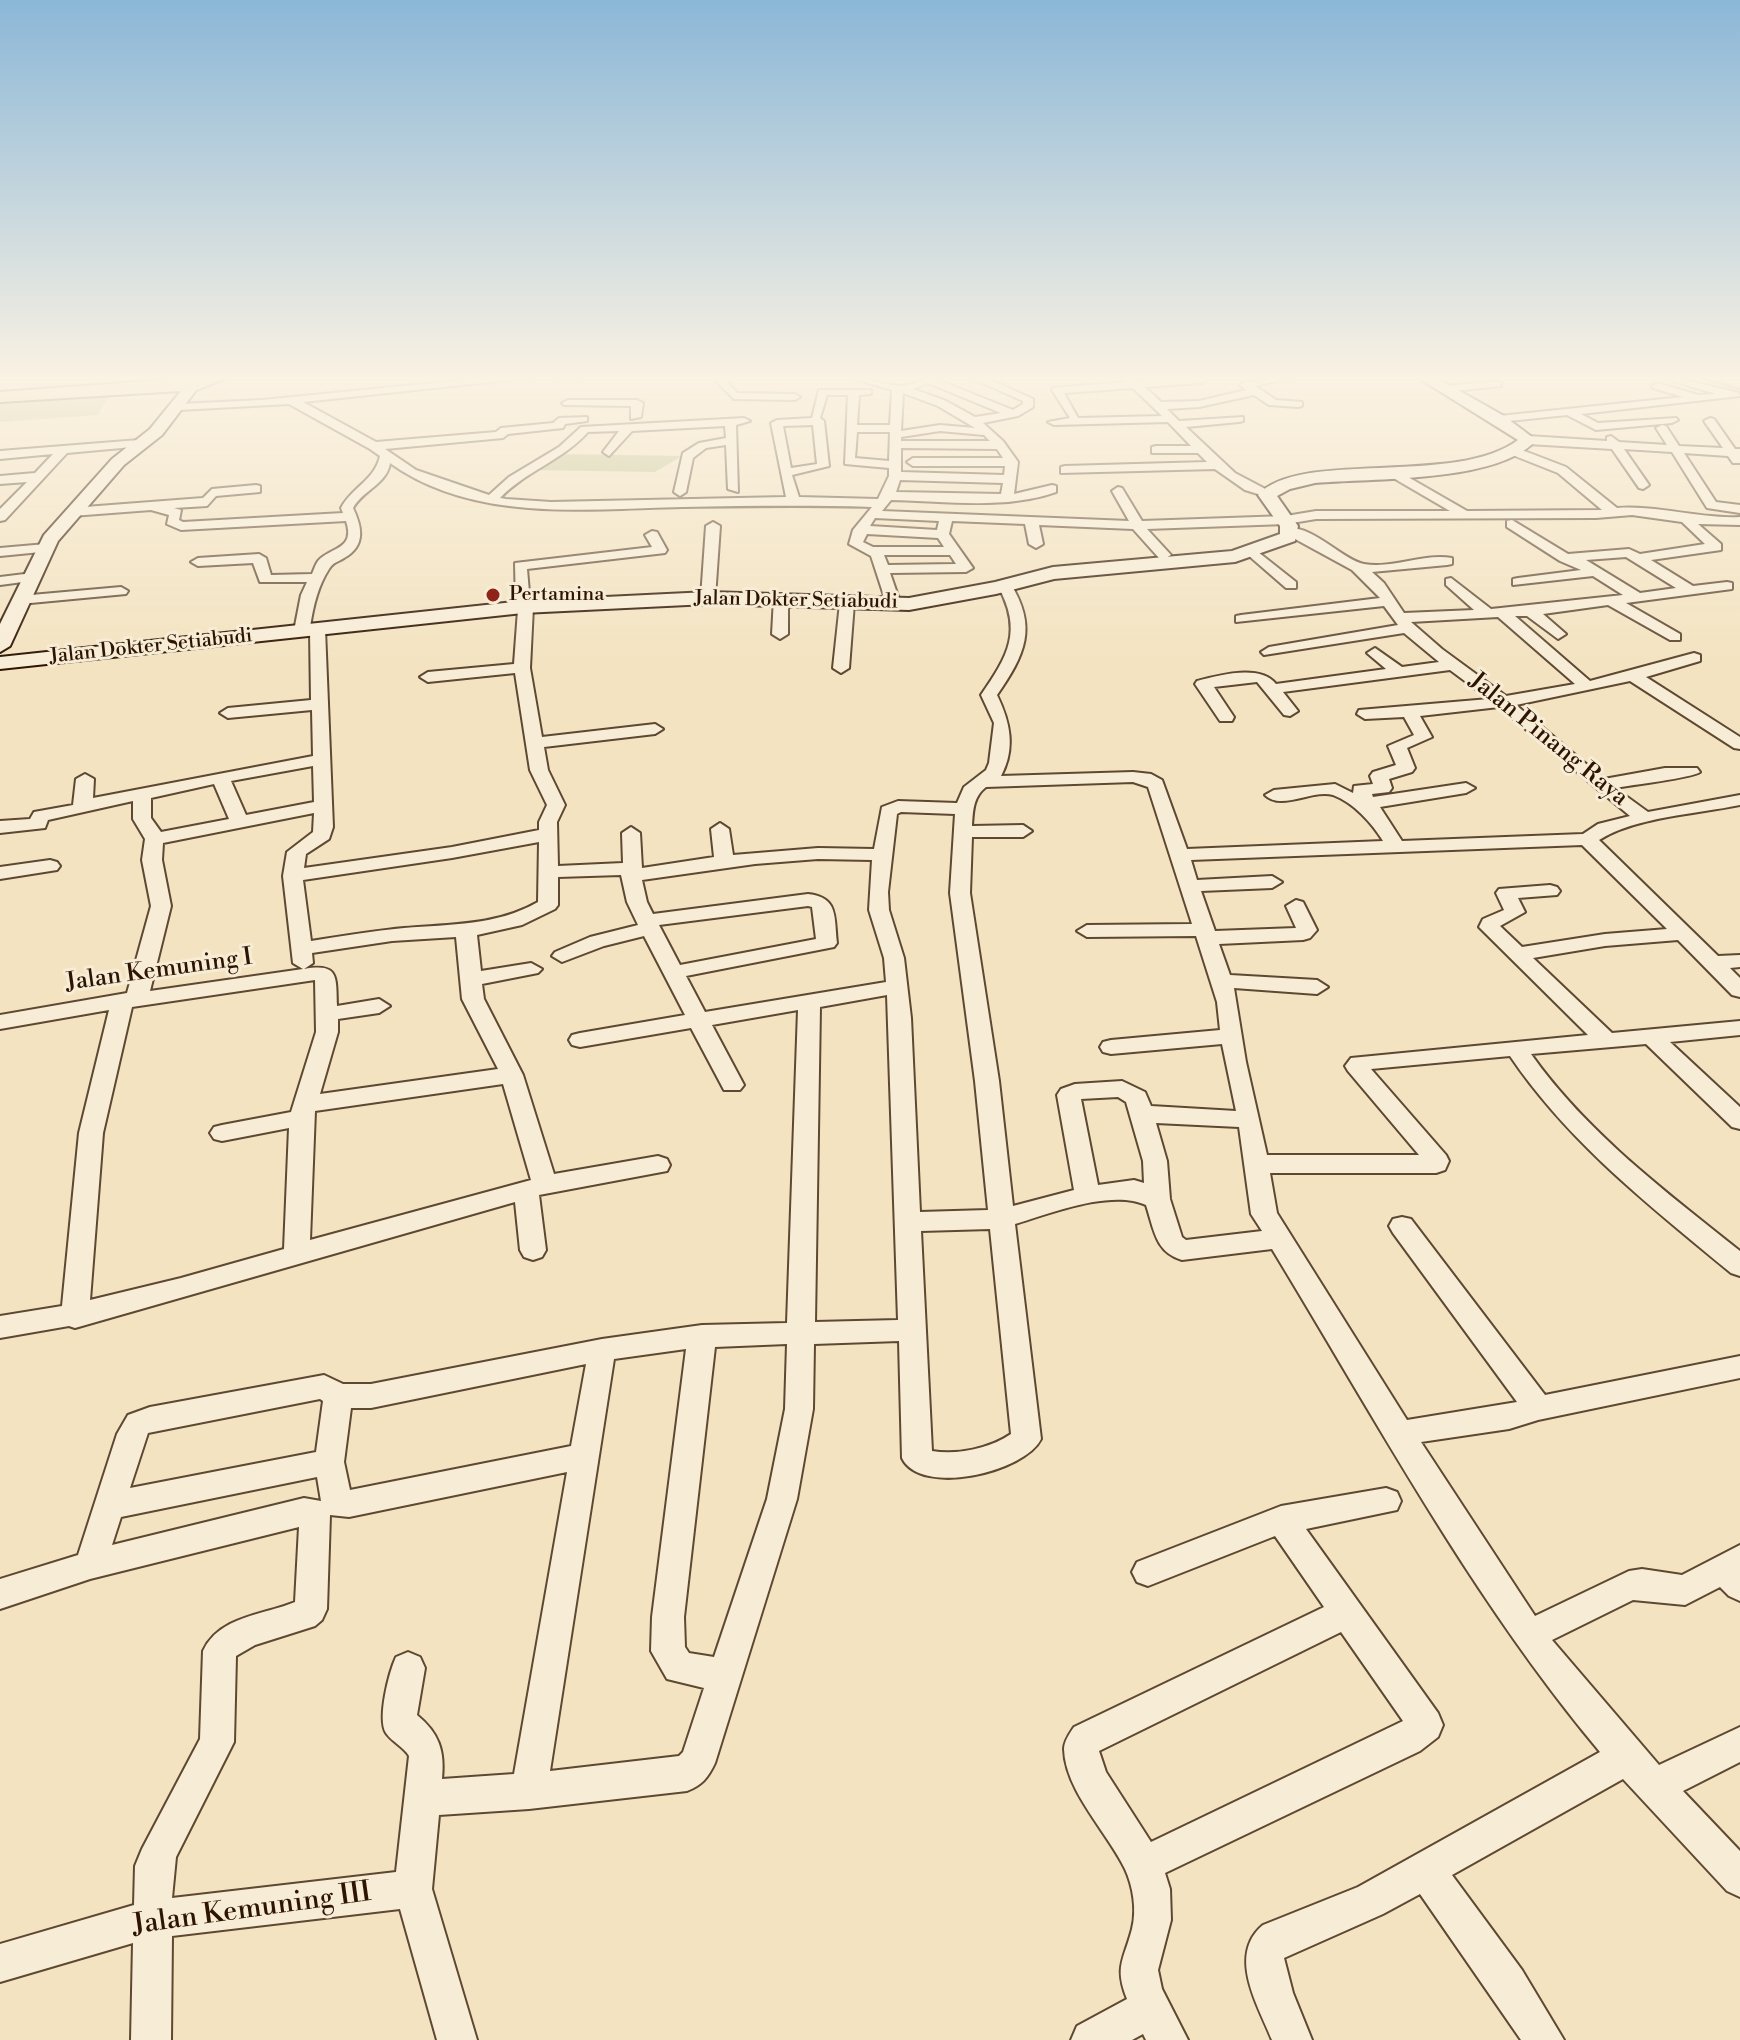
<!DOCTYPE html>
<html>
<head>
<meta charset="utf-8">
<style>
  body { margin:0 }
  canvas { display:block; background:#f3e3c1 }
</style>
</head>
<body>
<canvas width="1740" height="2040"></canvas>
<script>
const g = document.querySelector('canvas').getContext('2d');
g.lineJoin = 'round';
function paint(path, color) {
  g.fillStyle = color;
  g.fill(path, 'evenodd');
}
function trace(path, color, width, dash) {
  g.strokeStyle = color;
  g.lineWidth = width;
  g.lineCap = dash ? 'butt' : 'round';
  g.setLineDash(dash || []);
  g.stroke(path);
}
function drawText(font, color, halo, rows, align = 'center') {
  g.font = font + ' "Libre Bodoni",serif';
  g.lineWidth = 6;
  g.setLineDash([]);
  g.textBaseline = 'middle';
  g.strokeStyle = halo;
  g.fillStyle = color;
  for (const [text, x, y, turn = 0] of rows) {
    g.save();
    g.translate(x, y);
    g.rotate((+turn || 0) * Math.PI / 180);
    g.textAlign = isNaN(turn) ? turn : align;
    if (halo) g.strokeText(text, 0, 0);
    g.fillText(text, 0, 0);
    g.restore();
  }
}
paint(new Path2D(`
  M111,392L98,415L0,422V400Z
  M559,454L682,456L655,472L530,470Z`), '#bfc390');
trace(new Path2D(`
  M1698,377L1740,389`), '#737873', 3);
const street = new Path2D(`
  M495,377H537L303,402L376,442L496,432L501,428L553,423L559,418L587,417V421L565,424L563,428L508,434L503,438L385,449L416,470L489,495L509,477L559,447L581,427L744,418L750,421L736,425L738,492L728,489L726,445L706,448L693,458L686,492L680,496L674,492L683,453L699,443L726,438L725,426L632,431L609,456L603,452L619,431L588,432C563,460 526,471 500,498L506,499L551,502L786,497L771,423L777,420L812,418L819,390H871V394L859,395L857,425H890L892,390L848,377C868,377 886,386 901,386C913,386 925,377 940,377L938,380L1013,410L1023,404V401L969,377H984L1033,399V407L1018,416L983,423L1003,441L1018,462L1014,494L1052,485L1056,486V492C1006,510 945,501 891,500L882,511L1129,521L1112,491L1118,487L1122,488L1142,521L1286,516L1316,511H1450L1390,476V470L1394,469L1467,511L1602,510L1558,473L1510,454L1508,451L1514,447L1566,467L1617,508C1658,505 1699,519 1740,517V525L1698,524L1721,544V550L1651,560L1693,586L1727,582L1732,583V589L1626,603L1680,634V640H1670L1608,605L1543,614L1566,634L1558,639L1527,616H1515L1590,681L1694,653L1700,655V661L1646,677L1740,737V749L1734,748L1630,681L1516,705L1604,779L1665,768H1697L1700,772C1693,778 1630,785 1615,788L1648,812L1740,795V805C1697,814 1635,817 1599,840L1718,956L1740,955V967L1730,968L1740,978V997L1732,995L1678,940L1605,946L1533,958L1612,1033L1740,1021V1035L1670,1042L1740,1107V1129L1732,1127L1646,1044L1531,1054C1586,1132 1666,1192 1740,1251V1276L1731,1273C1651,1207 1568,1142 1510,1056L1371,1069L1446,1155L1449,1161L1445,1170L1436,1173H1270L1277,1213L1407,1420L1517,1402L1393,1233L1389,1226L1393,1219L1402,1217L1411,1219L1545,1395L1740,1356V1378L1538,1420L1509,1429L1421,1442L1535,1616L1629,1571L1642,1569L1682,1575L1740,1545V1601L1729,1596L1720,1587L1685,1605L1633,1600L1552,1640L1659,1765L1740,1727V1762L1683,1791L1740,1851V1897L1727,1891L1623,1779L1452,1875L1522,1970L1564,2040H1521L1420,1894L1383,1914L1284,1958L1293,1993L1312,2040H1272C1258,2005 1227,1955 1263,1925L1358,1887L1600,1752C1472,1599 1376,1420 1272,1249L1182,1260C1155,1252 1154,1229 1146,1205C1112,1189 1051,1213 1015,1224L1041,1439C1025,1472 921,1497 902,1458L899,1341L814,1344L813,1409L797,1499L715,1763C708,1778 702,1785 687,1791L529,1809L439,1815L432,1889L477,2040H437L400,1909L172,1936L171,2040H131L133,1943L0,1982V1944L134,1905L135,1866L142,1849L200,1739L203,1651C219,1616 264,1615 295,1602L299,1527L90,1579L0,1609V1579L78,1555L117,1434L128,1415L150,1407L324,1375L343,1384H371L602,1339L702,1325L787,1323L798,1010L712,1025L744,1085L740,1090H724L691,1028L580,1047L572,1045L569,1040L572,1035L580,1033L685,1015L644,936L604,946L562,962L552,956L555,952L590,937L638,925L627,902L621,875L558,877V905L555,909L522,925L477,935L481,971L531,963L542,969L538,973L482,984L484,999L523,1075L554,1174L658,1156L667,1159L670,1165L667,1171L539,1195L546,1250L542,1257L533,1260L524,1257L520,1250L515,1202L75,1328L69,1326L0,1338V1316L62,1306L79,1133L109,1010L0,1029V1015L127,993L151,906L142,860L145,839L133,819V801L48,820L45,828L0,833V821L30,819L34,812L73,805L76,779L85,774L94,779L93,798L313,756L312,710L228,718L220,713L228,708L311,700L310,631L302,636L294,631L301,595L307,582H260L253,563L198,566L191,562L198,558L259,554L266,558L271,575L312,574C314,570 315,565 318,561C330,547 356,550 346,521L181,530L167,524L169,515L151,510L72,516L66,512L72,508L203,498L212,489L256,485L260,486V492L216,496L207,506L174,508L181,510L179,520L183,522L343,513L341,508C352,487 375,480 380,456L370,449L289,404L179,410L173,407L179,404L262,400ZM928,383L1001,413L975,417L946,401L913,389ZM903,393L938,406L975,428L940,425L901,431ZM827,395H848L845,464L889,468V476L878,499L799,497L792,475L829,466L824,421L820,418ZM813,425L817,464L791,468L783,426ZM940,431L984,435L990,441H901V437ZM857,432H890L889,461L855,458ZM901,448L997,449L1003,458H913L907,462L913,466H1005L1004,475L901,472ZM390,463C474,523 585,509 682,507C745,506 808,505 872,507L853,530L849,544L871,556L887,605L894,609L901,605L890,573L966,572L973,568L949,534L952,521L1025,524L1029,544L1036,548L1043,544L1039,525L1133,529L1159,558L1164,559L1171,555L1147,529L1286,524L1316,519L1596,518L1632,515L1682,522L1705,544L1640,554L1629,549L1568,554L1512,520L1507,521V527L1560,561L1581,570L1518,578L1513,579V585L1593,576L1623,595L1491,609L1451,578L1446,579V585L1474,610L1404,613L1384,583L1372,572L1447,565L1452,564V558C1424,553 1393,569 1364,564C1344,561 1313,525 1286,528V534L1352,570L1380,598L1241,615L1236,616V622L1384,606L1398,625L1269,647L1261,652L1264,655L1404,633L1439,662L1402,667L1375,648L1367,653L1386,669L1276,684C1260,664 1220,675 1197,681L1195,684L1220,721H1232L1234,717L1214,687L1257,682L1284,715L1290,716L1298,711L1283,692L1450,670L1489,699L1359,710L1357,714L1365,719L1404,717L1414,735L1388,746L1396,765L1373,772L1370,776L1373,784L1354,786L1353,793L1335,784L1274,790L1265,795C1281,811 1313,789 1333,795C1354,803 1372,823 1383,841L1187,849L1162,780L1151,774L1133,772L1001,776C1016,748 1010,722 997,695C1025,655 1038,627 1010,583L1005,582L998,586C1023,631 1008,656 981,695L994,723L989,763L986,770L964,787L957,803L898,801L882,807L874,849L818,848L733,855L729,829L720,823L711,829L714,857L642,868L640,833L631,827L622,833L623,863L558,866L557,822L565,805L548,770L544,747L655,734L663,729L655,724L542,737L530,668L533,607L530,604L527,569L665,553L667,550L657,532L652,531L645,535L652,547L515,563L516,607L518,610L514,664L428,672L420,677L428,682L515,673L530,770L547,805L539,822V830L452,847L304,868L306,854L329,839L333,827L325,629L317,624L310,628C313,606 318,586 329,569C333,562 338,562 344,558C366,546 362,527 353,508C363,490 387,484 390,463ZM900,480L1003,483L1001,494L896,492ZM875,518L939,521L937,530L870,526ZM867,534L938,538L944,547H873L863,542ZM884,555H950L956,564L888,565ZM1626,557L1676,588L1640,593L1586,560ZM1498,617L1575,684L1506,696L1442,649L1411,622ZM1499,707L1630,816L1598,824L1583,834L1402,841L1380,807L1466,793L1475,788L1466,783L1373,797L1372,794L1389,792L1392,788L1389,779L1412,772L1415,768L1407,748L1432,737L1420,716ZM313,766L314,802L246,815L231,781ZM1133,782L1148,787L1192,924L1087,925L1077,931L1087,937L1196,936L1217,1002L1220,1030L1111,1040L1103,1042L1100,1047L1103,1052L1111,1054L1222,1044L1236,1111L1151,1106L1145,1092L1122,1081L1075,1084L1061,1089L1057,1095L1074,1190L1013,1206L999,1081L970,893L972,837H1023L1032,831L1023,825L972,826C973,811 973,797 986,787ZM214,784L229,819L161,832L151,818V798ZM901,812L955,814L950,893L975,1081L988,1210L920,1212L911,1018L904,958L889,910L888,892L897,814ZM314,813L313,832L287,852L283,876L293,963L303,969L150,991L171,906L162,860L163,843ZM539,842L538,902C496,926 451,924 404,928C373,931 342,936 311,941L303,880L452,858ZM1582,845L1667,929L1605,934L1522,947L1500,926L1525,912L1518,898L1557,895L1560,891L1557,887L1550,885L1499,889L1496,893L1504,910L1483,919L1479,927L1588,1035L1351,1058L1345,1066L1348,1071L1419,1155H1267L1246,1062L1234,988L1317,994L1328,987L1317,980L1230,975L1219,944L1303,940L1310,938L1317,930L1303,902L1296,900L1286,906L1296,928L1215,931L1201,891L1272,888L1282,882L1272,876L1197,880L1191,860ZM818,859L872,860L869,910L884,958L886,982L705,1012L686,976L834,947L837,943C834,918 839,897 808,894L653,914L647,902L642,880L755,864ZM808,906L812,907L816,939L680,965L659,925ZM456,937L462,999L498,1069L320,1094L338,1032V1019L379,1013L390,1006L379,999L337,1006C336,976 339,963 304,969L313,963L312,953L392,941ZM315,980L316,1032L291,1112L222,1125L214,1127L210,1133L214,1139L222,1141L289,1128L284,1249L181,1278L90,1300L103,1133L132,1007ZM887,995L898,1320L815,1322L820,1007ZM503,1084L531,1180L310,1240L315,1111ZM1118,1097L1126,1102L1143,1161L1144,1183L1134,1180L1098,1185L1081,1099ZM1156,1123L1239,1127L1251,1214L1262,1231L1186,1240L1182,1237L1170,1199L1167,1161ZM990,1229L1011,1434C989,1449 957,1455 932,1451L921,1231ZM787,1344L785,1409L767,1499L714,1657L689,1653L685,1647L684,1617L715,1347ZM686,1349L652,1617L651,1651L667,1679L704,1688L683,1752L679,1756L550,1771L614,1359ZM586,1364L571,1446L350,1490L344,1462L351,1408H371ZM320,1399L323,1401L316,1452L130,1488L148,1433ZM567,1472L514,1774L442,1779C445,1751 439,1733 417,1715L425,1668L420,1657L408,1652L396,1657C389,1672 377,1719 386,1733C392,1742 404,1747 409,1756L396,1872L172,1898L176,1857L234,1742L236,1656L255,1645L315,1626L322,1620L327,1609L330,1515L349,1517ZM317,1477L321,1501L304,1498L112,1545L121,1517Z
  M556,377H583L578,380Z
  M712,377H723L737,393L795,394L800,397L795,400L734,399Z
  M1121,377H1133L1138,381L1193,377L1207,380L1202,383L1145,387L1161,402L1199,401L1246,390L1240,385L1245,382L1295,377L1255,386L1276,400L1302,402V406L1298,407L1269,405L1254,395L1199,407L1167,409L1179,421L1243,417V421L1239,422L1186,427L1235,473L1271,492V498L1245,490L1215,469L1061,473V467L1065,466L1207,462L1198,453H1152V447L1156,446H1191L1168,422L1054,425L1048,422L1070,418L1052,390L1053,388L1126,382ZM1133,388L1162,416L1078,418L1064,393Z
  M1673,377L1739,393L1740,396L1581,414L1598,423L1676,418L1678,420L1672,423L1596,430L1567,415L1499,422L1493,419L1499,416L1683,397L1653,388L1652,386L1657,383L1698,395L1716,394L1673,381Z
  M1497,381L1501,382V386L1445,392L1440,389L1445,386Z
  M568,400H637L643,403L641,417L631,419V406L564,405L562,403Z
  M1710,418L1714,419L1735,449H1740V463H1733L1728,456L1684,453L1716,502L1740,505V513L1707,508L1672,452L1624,449L1649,485L1643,489L1639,488L1612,449L1528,444L1522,440L1528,436L1607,441V437L1611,436L1619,442L1667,445L1656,428L1662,425L1666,426L1679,446L1723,448L1704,421Z
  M139,440L143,442V446L67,453L5,520L0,521V509L27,482L0,484V476L35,473L53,454L0,459V451Z
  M713,522L720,526L715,598L708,602L701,598L706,526Z
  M46,544L53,548L51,551L0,556V548Z
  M1253,548L1296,582V588H1286L1248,555L1246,552Z
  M33,573L38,574V580L0,585V577Z
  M121,587L128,591L126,594L20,604L13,600L20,596Z
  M781,594L788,598V634L780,639L772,634L774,598Z
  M847,599L854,603L849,668L841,673L833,668L840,603Z
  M50,860L57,862L60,866L57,870L0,879V867Z
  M1386,1488L1397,1492L1401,1501L1397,1510L1306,1529L1438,1713L1443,1725L1438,1737L1420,1751L1165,1873L1170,1889L1171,1920L1158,1970L1162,1989L1188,2040H1146L1143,2034L1132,2040H1071L1077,2026L1127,1999C1114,1966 1124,1960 1132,1929C1137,1910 1133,1886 1125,1869C1108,1833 1065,1791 1064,1749C1064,1741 1070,1733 1074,1727L1324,1607L1275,1536L1148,1586L1137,1582L1132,1572L1137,1562L1281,1506ZM1341,1632L1403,1721L1151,1842L1106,1772L1099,1751Z`);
const secondary = new Path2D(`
  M1417,377H1435L1504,416L1536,440C1499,483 1371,478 1315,483L1290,489L1277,496L1298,526L1295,541L1235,562L1054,579L996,594L909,610L708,604L523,613L0,669V657L523,601L708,592L909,598L995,582L1053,567L1232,551L1280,534V526L1258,495C1299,449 1456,487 1518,440Z
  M177,380L197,389L162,435L124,465L58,541L10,646L0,652V624L44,535L112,459L150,429L181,391L170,384Z`);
const primary = new Path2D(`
  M204,377H229L197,390L0,402V392Z`);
trace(street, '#5f4832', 4);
trace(secondary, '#2e1402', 4);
trace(primary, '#2e1402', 4);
paint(street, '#f7edd7');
paint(secondary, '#f7edd7');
paint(primary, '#f3e3c1');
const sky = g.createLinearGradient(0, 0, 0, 663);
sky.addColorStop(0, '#8bb7d7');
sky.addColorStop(0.57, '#faf2e3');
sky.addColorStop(1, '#faf2e300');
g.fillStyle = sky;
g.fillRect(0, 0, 1740, 663);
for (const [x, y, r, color] of [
  [493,595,8,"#8f2418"]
]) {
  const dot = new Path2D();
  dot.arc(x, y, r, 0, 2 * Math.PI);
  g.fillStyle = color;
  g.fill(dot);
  trace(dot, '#f7edd7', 3);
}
drawText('20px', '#2e1402', '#f7edd7', [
  ["Pertamina",509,595]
], 'left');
drawText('20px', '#2e1402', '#f7edd7', [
  ["Jalan Dokter Setiabudi",796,601,1],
  ["Jalan Dokter Setiabudi",151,647,-6]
]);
drawText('24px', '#2e1402', '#f7edd7', [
  ["Jalan Pinang Raya",1548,740,39],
  ["Jalan Kemuning I",159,971,-8]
]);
drawText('28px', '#2e1402', '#f7edd7', [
  ["Jalan Kemuning III",252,1910,-8]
]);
</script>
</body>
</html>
